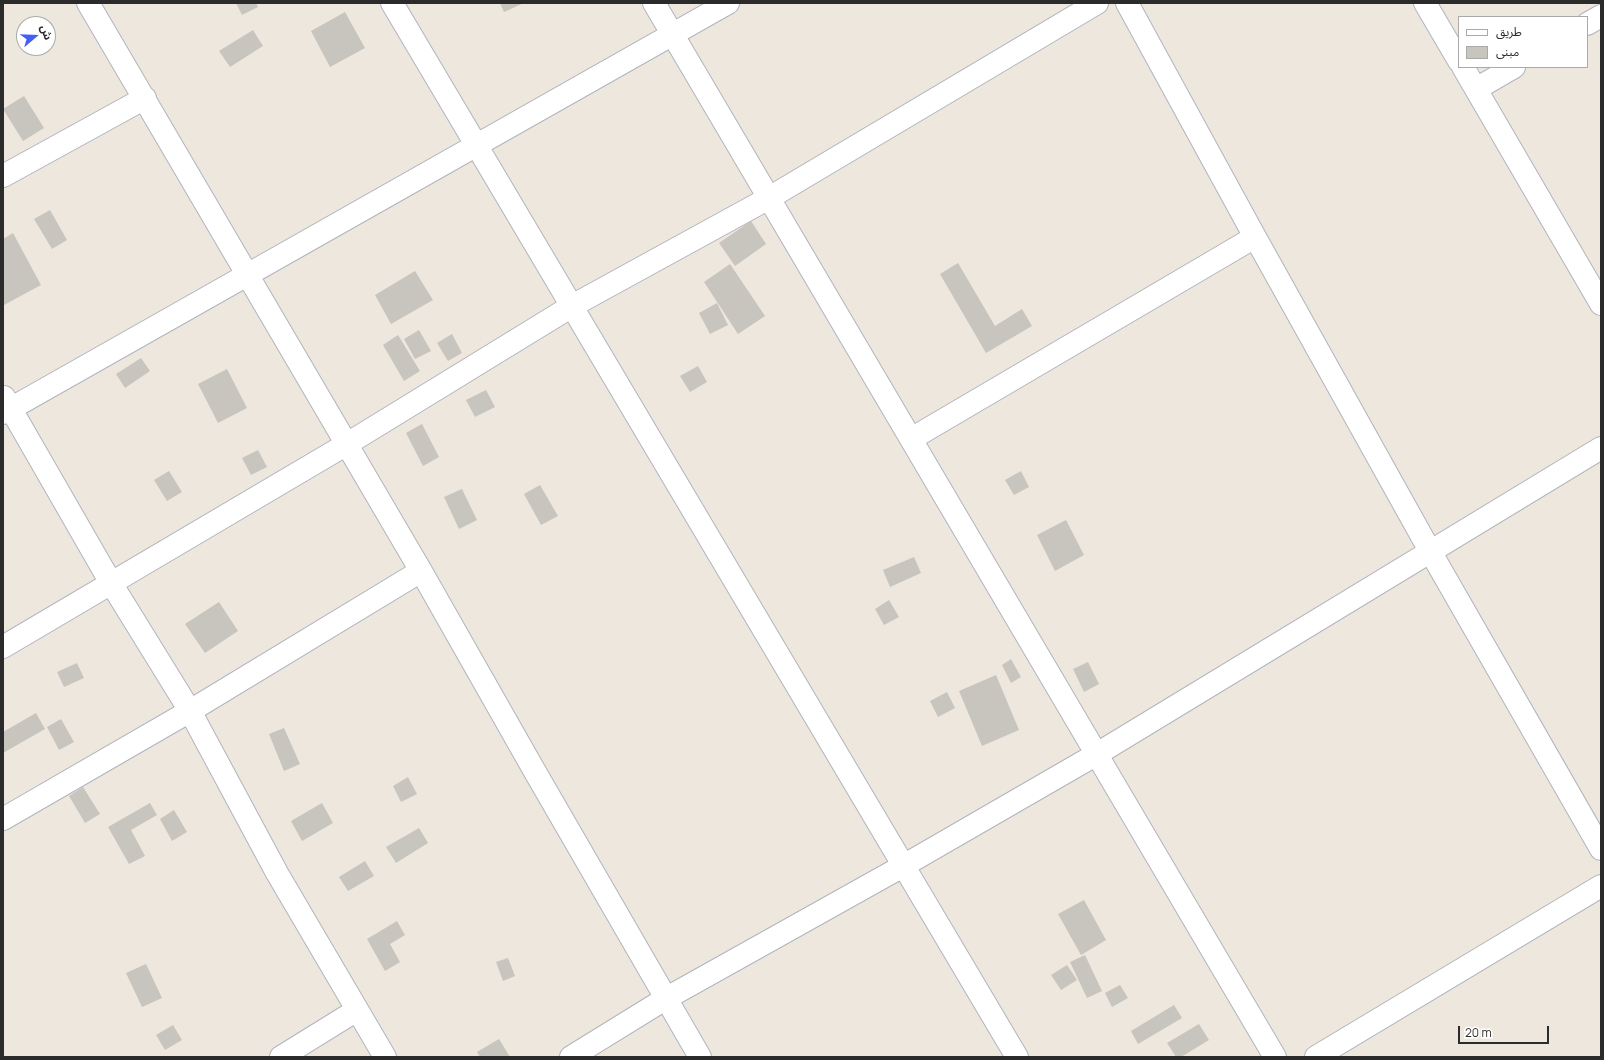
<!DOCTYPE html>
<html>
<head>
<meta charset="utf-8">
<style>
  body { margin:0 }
  #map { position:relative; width:1604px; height:1060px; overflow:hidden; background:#ede7de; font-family:Manrope,"Noto Sans Arabic",sans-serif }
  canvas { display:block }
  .frame { position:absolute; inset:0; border:4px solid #2b2b2b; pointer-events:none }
  .legend { position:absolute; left:1458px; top:16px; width:130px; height:52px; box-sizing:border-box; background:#fff; border:1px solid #aaa; margin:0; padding:5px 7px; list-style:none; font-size:12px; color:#2b2b2b }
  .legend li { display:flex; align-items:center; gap:8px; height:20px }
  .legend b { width:20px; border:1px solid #aaa }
  .north { position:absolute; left:16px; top:16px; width:40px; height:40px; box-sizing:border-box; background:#fff; border:1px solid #aaa; border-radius:50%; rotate:71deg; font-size:11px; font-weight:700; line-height:16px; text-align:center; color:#2b2b2b }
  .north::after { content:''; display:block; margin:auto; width:14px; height:18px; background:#445ff4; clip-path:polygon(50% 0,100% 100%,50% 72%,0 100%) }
  .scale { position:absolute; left:1458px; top:1026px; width:91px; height:18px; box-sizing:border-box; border:2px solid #2b2b2b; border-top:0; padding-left:5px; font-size:12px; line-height:14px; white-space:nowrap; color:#2b2b2b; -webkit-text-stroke:3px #fff; paint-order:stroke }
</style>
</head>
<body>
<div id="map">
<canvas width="1604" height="1060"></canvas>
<div class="frame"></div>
<ul class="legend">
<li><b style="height:5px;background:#fff"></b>طريق</li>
<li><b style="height:11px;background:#c8c4be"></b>مبنى</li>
</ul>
<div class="north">ش</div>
<div class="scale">20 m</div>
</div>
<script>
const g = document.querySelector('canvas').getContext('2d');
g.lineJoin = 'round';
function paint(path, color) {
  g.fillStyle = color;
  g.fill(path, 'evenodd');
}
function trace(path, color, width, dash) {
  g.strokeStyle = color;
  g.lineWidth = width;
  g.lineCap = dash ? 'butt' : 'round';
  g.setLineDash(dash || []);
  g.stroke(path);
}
paint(new Path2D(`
  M236,3H256L258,7L242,15Z
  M500,3H524L504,12Z
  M345,12L365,48L330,67L311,31Z
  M253,30L263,46L230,67L219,51Z
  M24,96L44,128L23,141L3,109Z
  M50,210L67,240L52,249L34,219Z
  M751,221L766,244L735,266L719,243Z
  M13,233L41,285L4,305L3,239Z
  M958,263L995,326L1022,309L1032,326L986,353L940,274Z
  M730,264L765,316L738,334L704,282Z
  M415,271L433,300L391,324L375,295Z
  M717,303L728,325L710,334L699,313Z
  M419,330L431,351L415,359L404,339Z
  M452,334L462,353L448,361L437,343Z
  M398,335L420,371L404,381L383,345Z
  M141,358L150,371L125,388L116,374Z
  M698,366L707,382L690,392L680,376Z
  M227,369L247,408L218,423L198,384Z
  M486,390L495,407L475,417L466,400Z
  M422,424L439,457L423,466L406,433Z
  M258,450L267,467L251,475L242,458Z
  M169,471L182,492L167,501L154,480Z
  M1021,471L1029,487L1014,495L1005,480Z
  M540,485L558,516L541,525L524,494Z
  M462,489L477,520L459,529L444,497Z
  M1066,520L1084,555L1055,571L1037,535Z
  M914,557L921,573L890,587L883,570Z
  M889,600L899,617L884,625L875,609Z
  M219,602L238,631L205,653L185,624Z
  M1011,659L1021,677L1011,683L1002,665Z
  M1088,662L1099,684L1084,692L1073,669Z
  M77,663L84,678L64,687L57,672Z
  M996,675L1019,730L982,746L959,691Z
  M947,692L955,708L938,717L930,701Z
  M36,713L45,729L3,753V732Z
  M61,719L74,742L59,750L47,727Z
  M284,728L300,764L284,771L269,734Z
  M408,777L417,794L401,802L393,786Z
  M83,787L100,814L85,823L69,796Z
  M150,803L157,815L131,830L145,856L129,864L108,827Z
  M322,803L333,823L302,841L291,821Z
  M174,810L187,832L172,841L160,819Z
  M419,828L428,843L396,863L386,847Z
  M365,861L374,876L348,891L339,877Z
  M1084,900L1106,940L1081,955L1058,914Z
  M397,921L405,935L390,944L400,962L385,971L367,939Z
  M1085,955L1102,991L1087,998L1070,962Z
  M508,958L515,976L503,981L496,962Z
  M146,964L162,998L142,1007L126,973Z
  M1067,965L1077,980L1061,990L1051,975Z
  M1120,985L1128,998L1112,1007L1105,993Z
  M1174,1005L1182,1018L1138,1044L1131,1031Z
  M1199,1024L1209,1040L1181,1057H1176L1167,1043Z
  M173,1025L182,1040L165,1050L156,1035Z
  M499,1039L510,1057H480L477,1052Z`), '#c8c4be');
const minor = new Path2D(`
  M88,3L421,571L534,770L700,1057
  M392,3L1017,1057
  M654,3L1275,1057
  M1127,3L1255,237L1430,551L1601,849
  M1425,3L1459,61
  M1587,24L1601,16
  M1463,67L1601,304
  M1476,89L1514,67
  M3,176L145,98
  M4,397L111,583L190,711L277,873L385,1057
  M3,413L728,3
  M911,439L1255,237
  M3,647L347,444L572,306L769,198L1097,3
  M3,819L190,711L421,571
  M281,1057L357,1010
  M571,1057L665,999L903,866L1097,754L1601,448
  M1316,1057L1601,886`);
trace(minor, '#b1b4be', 24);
trace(minor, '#fff', 22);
</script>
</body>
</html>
